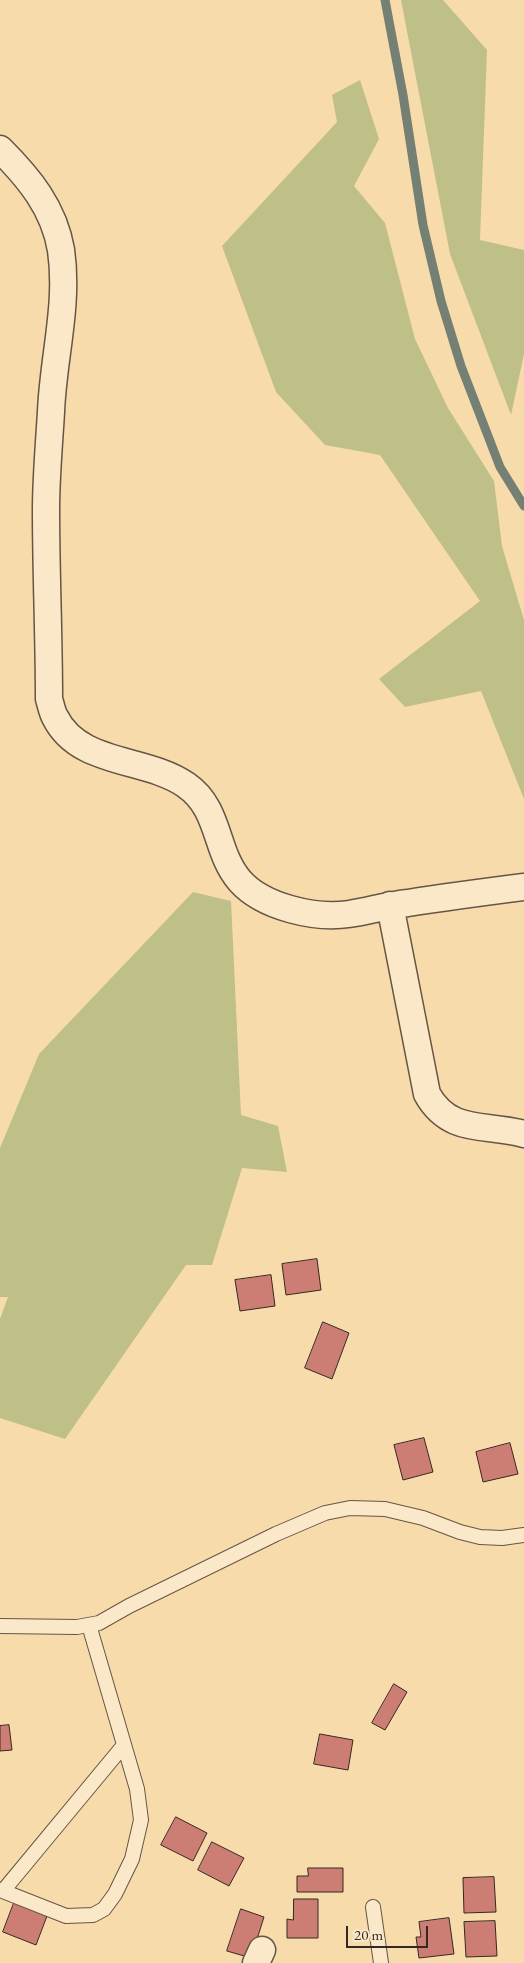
<!DOCTYPE html>
<html>
<head>
<meta charset="utf-8">
<style>
  body { margin:0 }
  #map { position:relative; width:524px; height:1963px; overflow:hidden; background:#f8dbab; font-family:"EB Garamond",serif }
  canvas { display:block }
  .scale { position:absolute; left:346px; top:1926px; width:82px; height:22px; box-sizing:border-box; border:2px solid #342823; border-top:0; padding-left:6px; font-size:15px; line-height:18px; white-space:nowrap; color:#342823; -webkit-text-stroke:4px #fae8c8; paint-order:stroke }
</style>
</head>
<body>
<div id="map">
<canvas width="524" height="1963"></canvas>
<div class="scale">20 m</div>
</div>
<script>
const g = document.querySelector('canvas').getContext('2d');
g.lineJoin = 'round';
function paint(path, color) {
  g.fillStyle = color;
  g.fill(path, 'evenodd');
}
function trace(path, color, width, dash) {
  g.strokeStyle = color;
  g.lineWidth = width;
  g.lineCap = dash ? 'butt' : 'round';
  g.setLineDash(dash || []);
  g.stroke(path);
}
paint(new Path2D(`
  M401,0H443L487,50L480,240L524,250V354L511,415L450,254Z
  M360,80L379,139L354,186L385,223L415,339L448,408L494,481L502,546L524,620V799L481,691L405,707L379,679L480,601L380,455L325,445L276,392L222,246L337,122L332,95Z
  M193,892L231,901L241,1115L278,1126L287,1172L242,1168L212,1265H186L65,1439L0,1418V1319L8,1297H0V1148L39,1054Z`), '#bec088');
trace(new Path2D(`
  M385,0L403,95L423,225L441,301L461,366L500,467L524,506`), '#738073', 9);
const building = new Path2D(`
  M317,1259L321,1290L286,1295L282,1264Z
  M271,1275L275,1306L240,1311L235,1280Z
  M323,1322L349,1333L332,1379L305,1368Z
  M424,1438L433,1472L403,1480L394,1445Z
  M510,1443L518,1474L483,1482L476,1452Z
  M394,1684L407,1692L385,1730L372,1723Z
  M9,1725L12,1750L0,1751V1726Z
  M320,1734L353,1740L348,1770L314,1764Z
  M176,1817L207,1833L193,1861L161,1845Z
  M212,1842L244,1858L229,1886L198,1870Z
  M308,1868H343V1892H297V1876H308Z
  M494,1877L496,1912L464,1913L463,1878Z
  M294,1899H318V1938H287V1919L293,1920Z
  M14,1903L47,1916L36,1945L3,1932Z
  M241,1909L264,1917L251,1958L227,1951Z
  M449,1918L454,1954L419,1958L416,1937H421L419,1922Z
  M495,1921L497,1956L466,1957L464,1922Z`);
paint(building, '#cd7e74');
trace(building, '#342823', 1);
const service = new Path2D(`
  M0,1626L77,1627L99,1623L129,1606L276,1534L325,1513L350,1508L385,1509L423,1518L460,1532L480,1537L502,1538L524,1535
  M0,1890L66,1916L93,1915L104,1909L115,1894L132,1859L141,1820L137,1789L89,1625
  M3,1891L124,1745
  M373,1907L381,1963`);
const minor = new Path2D(`
  M0,149C29,178 54,208 61,250C69,305 53,358 51,412C49,445 46,478 46,510C46,573 49,636 49,699C51,705 52,712 55,717C79,766 146,757 186,785C221,809 214,851 240,881C263,907 315,919 349,914C369,911 388,905 408,903C447,897 485,892 524,887
  M390,905L427,1094C450,1135 485,1123 524,1134
  M256,1963L262,1950`);
trace(service, '#655545', 16);
trace(minor, '#655545', 29);
trace(service, '#fae8c8', 14);
trace(minor, '#fae8c8', 26);
</script>
</body>
</html>
